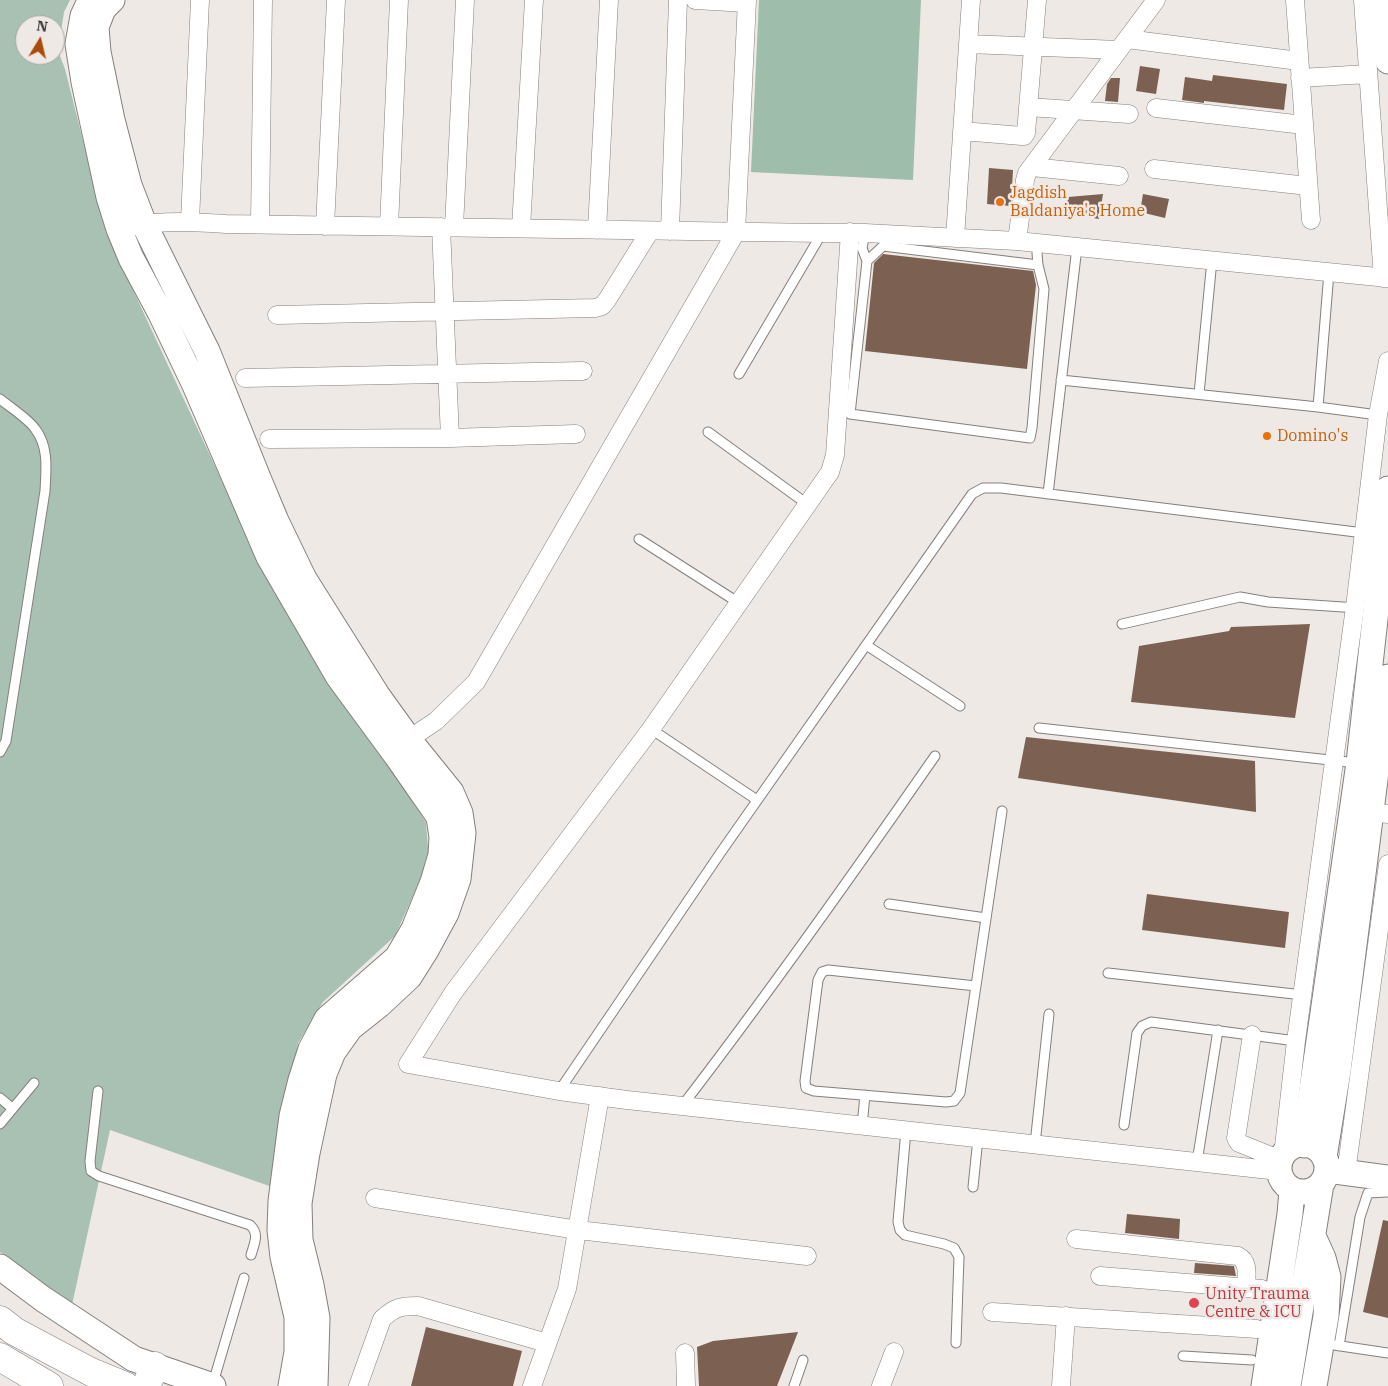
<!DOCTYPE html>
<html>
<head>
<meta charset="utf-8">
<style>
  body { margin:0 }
  #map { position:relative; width:1388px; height:1386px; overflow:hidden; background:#efe9e6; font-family:"IBM Plex Serif",serif }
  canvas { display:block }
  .north { position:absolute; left:15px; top:15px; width:50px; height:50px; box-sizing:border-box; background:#efe9e6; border:1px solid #a7a3a1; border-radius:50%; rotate:9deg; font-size:14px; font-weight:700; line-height:20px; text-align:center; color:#3c3a39 }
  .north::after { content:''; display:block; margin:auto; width:18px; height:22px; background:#ac4a09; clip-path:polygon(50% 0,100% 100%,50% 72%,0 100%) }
</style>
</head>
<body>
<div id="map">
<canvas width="1388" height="1386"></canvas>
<div class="north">N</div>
</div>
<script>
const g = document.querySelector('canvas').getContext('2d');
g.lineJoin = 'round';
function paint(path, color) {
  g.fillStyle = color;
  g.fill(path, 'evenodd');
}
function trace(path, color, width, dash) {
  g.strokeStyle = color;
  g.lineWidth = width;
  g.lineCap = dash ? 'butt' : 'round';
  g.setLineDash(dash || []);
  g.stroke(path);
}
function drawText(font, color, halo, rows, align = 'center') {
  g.font = font + ' "IBM Plex Serif",serif';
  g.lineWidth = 5;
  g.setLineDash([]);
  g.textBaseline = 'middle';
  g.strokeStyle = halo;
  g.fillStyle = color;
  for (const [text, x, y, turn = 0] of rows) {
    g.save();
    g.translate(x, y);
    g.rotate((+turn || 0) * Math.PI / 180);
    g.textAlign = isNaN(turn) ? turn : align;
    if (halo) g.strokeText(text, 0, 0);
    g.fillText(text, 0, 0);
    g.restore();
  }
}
paint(new Path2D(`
  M0,0H70L64,12L58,51L65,69L106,232L261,565L426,823L429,860L395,936L323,1002L298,1043L275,1188L110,1130L72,1305L0,1252ZM25,25H55V55H25Z`), '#a8c1b2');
paint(new Path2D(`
  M759,0H921L913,180L751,172Z`), '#9ebdab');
paint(new Path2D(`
  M1140,66L1160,69L1156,94L1136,91Z
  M1213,75L1287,84L1284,110L1204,101V103L1182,100L1185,77L1212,81Z
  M1111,78H1120L1118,102L1105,101L1107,84Z
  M989,168L1013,170L1011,206L987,204Z
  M1103,194L1099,219L1065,213L1068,197Z
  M1143,194L1169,199L1165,218L1140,212Z
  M883,254L1033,271L1036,285L1027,369L865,351L874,263Z
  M1310,624L1295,718L1131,702L1139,646L1229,631L1231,627Z
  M1026,737L1255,761L1256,812L1018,778Z
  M1147,894L1289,912L1285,948L1142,930Z
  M1127,1214L1180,1219L1179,1239L1125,1233Z
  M1383,1220L1388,1221V1318L1363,1312Z
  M1195,1263L1234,1266L1236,1276L1194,1273Z
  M426,1327L522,1351L513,1386H411Z
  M798,1332L777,1386H699L697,1347L713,1341Z`), '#7c6152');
const lane = new Path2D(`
  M865,233L862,248L867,261L850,414L1030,438L1032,428L1044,289L1038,265L1037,253L1039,243
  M867,261L883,246L1038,265
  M739,374L822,233
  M1061,380L1318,407L1378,415
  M1199,394L1212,260
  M0,399C11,408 29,419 36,430C49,448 46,470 45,491L6,741L0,752
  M1318,407L1329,272
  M708,432L807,504
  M1048,494L1077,247
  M639,539L739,603
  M1122,624L1240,597L1268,602L1358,608
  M866,645L960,706
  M1039,728L1357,763
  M651,729L757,800
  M889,904L986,918
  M1108,973L1303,995
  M976,986L828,970L822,972L818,980L805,1081L806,1088L814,1091L946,1102L954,1101L960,1093L1002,811
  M98,1091L90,1161L91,1171L99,1176L250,1225C260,1234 254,1244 251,1255
  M559,1091L721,852L972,494L983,488H1001L1364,533
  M0,1098L12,1108
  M682,1106C770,992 853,874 935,756
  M0,1124L34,1083
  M1124,1125L1137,1033L1142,1026L1151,1022L1296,1041
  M862,1126L865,1095
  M906,1130L898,1222L900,1230L905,1235L944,1244L954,1248L959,1257L956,1343
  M1035,1144L1049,1014
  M1197,1162L1218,1030
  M973,1187L978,1138
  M1334,1345L1388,1353
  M1339,1346L1360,1217L1368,1193L1388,1192
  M1183,1356L1252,1360
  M213,1383L244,1278
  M794,1386L803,1360`);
const street = new Path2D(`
  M695,0L747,3
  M1295,0L1311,220
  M1363,0L1383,278
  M1127,39L1299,61
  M968,44L1119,50
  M1300,78L1368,74
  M1029,107L1129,114
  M1156,108L1304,125
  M962,131L1022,136H1024L1026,133L1037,0
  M1032,167L1119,176
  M1154,169L1308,186
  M190,221L200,0
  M260,224L263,0
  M134,226C164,220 195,222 226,224L822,233H865L1017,241L1388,278
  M325,226L336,0
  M389,226L399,0
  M441,227L450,438
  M454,227L465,0
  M521,228L534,0
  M597,230L609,0
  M670,231L678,0
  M850,232L835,455L830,472L651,729L453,993L408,1064L559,1091L627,1100L1279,1171
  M955,238L971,0
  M1017,241L1025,180L1027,173L1156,0
  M277,315L595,308L602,306L607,300L650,231
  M245,378L583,371
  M269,439L450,438L576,434
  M409,739L436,721L476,682L736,232L747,0
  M1371,812L1388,814
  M1252,1035L1236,1138L1239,1143L1281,1160
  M1283,1155L1296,1041L1355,607L1378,415L1388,361
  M1346,1173L1388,864
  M375,1198L578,1230L807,1256
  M1076,1239L1238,1256C1250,1262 1246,1277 1246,1288
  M1100,1276L1262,1289
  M992,1312L1257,1329
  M685,1353L686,1386
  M358,1386L382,1319C395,1307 401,1306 418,1306L547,1343
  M532,1386L567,1289L600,1096
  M881,1386L894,1352
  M1061,1386L1066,1316`);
const secondary = new Path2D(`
  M112,0L103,9L96,27L98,52L112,120L129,185L144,224L207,351L258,478L276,521L304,579L377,695L413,745L451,792L460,813L463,833L458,879L446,913L426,950L409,977L379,1005L350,1028L333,1052L324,1074L307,1153L299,1203L300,1240L311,1285L317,1318L315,1386
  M1383,0L1388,61
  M89,3L83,16L78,44L84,82L109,197L119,229L131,258L160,312L194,383L269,557L338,676L396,755L439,817L442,837L441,855L433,882L414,929L397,958L327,1019L311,1049L301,1080L292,1116L281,1201L280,1230L283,1257L297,1317V1352L291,1386
  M1279 1168a24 24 0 1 1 48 0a24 24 0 1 1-48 0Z
  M1304,1145L1359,763L1376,610L1388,489
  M1324,1157L1338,1071L1388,677
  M1327,1170L1388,1178
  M1313,1236L1323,1258L1328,1277L1326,1316L1314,1386
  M0,1267L43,1299L134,1359L213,1386
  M1264,1386L1290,1214L1292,1190
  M1288,1386L1321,1184`);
const highway = new Path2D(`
  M0,1320L14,1331L91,1372L125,1386
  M0,1357L49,1386
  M146,1386L155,1366`);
trace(lane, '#857f7c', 11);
trace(street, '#857f7c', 19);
trace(secondary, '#857f7c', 27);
trace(highway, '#857f7c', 29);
trace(lane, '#fff', 9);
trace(street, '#fff', 18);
trace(secondary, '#fff', 25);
trace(highway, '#fff', 28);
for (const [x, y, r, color] of [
  [1000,202,5,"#e8710a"],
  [1267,436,5,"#e8710a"],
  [1194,1303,6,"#e0444e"]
]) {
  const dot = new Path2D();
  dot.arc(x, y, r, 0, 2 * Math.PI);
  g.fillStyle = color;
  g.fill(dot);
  trace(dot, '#efe9e6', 2);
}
drawText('16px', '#c56008', '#efe9e6', [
  ["Jagdish",1010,193],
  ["Baldaniya's Home",1010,211],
  ["Domino's",1277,436]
], 'left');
drawText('16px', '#be3a42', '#efe9e6', [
  ["Unity Trauma",1205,1294],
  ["Centre & ICU",1205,1312]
], 'left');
</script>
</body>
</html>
